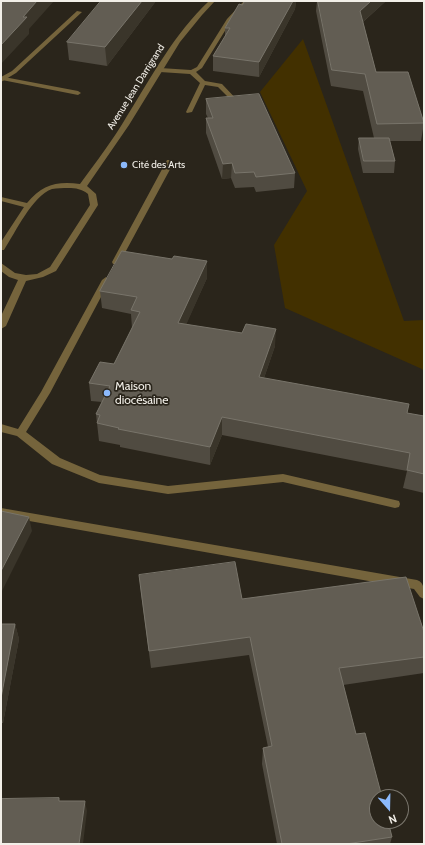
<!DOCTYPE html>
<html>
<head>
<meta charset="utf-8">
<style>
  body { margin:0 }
  #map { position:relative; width:425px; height:845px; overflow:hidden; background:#2a251b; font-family:Cabin,sans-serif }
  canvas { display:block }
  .frame { position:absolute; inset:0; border:2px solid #f2efe8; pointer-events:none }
  .north { position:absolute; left:369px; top:789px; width:40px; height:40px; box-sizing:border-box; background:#2a251b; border:1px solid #7a766d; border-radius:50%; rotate:160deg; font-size:11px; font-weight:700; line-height:16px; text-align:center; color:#f2efe8 }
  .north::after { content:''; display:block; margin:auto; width:14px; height:18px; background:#8bb9fc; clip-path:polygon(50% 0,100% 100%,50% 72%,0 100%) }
</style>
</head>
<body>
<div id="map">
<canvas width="425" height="845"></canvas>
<div class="frame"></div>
<div class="north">N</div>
</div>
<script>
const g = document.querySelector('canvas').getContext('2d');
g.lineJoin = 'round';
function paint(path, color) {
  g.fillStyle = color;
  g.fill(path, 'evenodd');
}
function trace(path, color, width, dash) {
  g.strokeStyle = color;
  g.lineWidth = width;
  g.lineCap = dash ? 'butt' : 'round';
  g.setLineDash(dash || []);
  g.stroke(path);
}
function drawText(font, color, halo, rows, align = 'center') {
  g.font = font + ' Cabin,sans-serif';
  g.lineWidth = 3.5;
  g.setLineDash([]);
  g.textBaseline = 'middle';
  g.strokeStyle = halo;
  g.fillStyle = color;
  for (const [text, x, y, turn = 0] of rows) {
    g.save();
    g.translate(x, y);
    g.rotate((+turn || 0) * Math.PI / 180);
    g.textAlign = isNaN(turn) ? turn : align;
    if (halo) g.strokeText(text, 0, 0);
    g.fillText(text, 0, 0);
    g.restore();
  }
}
paint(new Path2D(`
  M303,39L404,321L424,320V372L422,369L285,308L274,245L307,191L260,92Z`), '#423000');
paint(new Path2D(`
  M244,1H250L231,21L202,68L196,72L205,81L222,84L241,104L236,105L218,87L205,85L192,112L187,113L186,112L200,83L190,74L160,72L157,70L160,68L191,70L197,67L227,19Z
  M4,77L78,91L81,93L78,95L2,80L1,79Z
  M167,160H170L174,162L120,262L119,264H113L112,262Z
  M106,277L110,280L50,393L26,432L60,458L100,475L168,486L283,474L395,500L399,501L400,504L399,507L395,508L283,482L168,494L99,483L52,464L17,436L1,432V424L18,429L41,392L102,280Z
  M1,508L417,580C425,583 424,591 424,599L420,597L414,589L1,516Z`), '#75643c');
paint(new Path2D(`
  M209,1H215L202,15L180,42L129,125L87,186L96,194L98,205L56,271L43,277L26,281L6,326L1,329V316L18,280L9,277L1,271V263L15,273L26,275L37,274L50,267L90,205L88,194C82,189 76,188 68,188C63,188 57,188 52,189C33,195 15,233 4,250H1V242L24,207L1,201V197L27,203C42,185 56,181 80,184C96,162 113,140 127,116C152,76 174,34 209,1Z
  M77,11L82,12L16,73L1,82V77L12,71Z`), '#75643c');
paint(new Path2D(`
  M101,1H156L107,66L69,60L67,42Z
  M245,1H296L295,9L259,77L213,71V56L225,38V28Z
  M317,1H386L363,22L376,72L424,123L421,141H390L395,161L394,173H363L358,149L359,138H374L363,91L331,86L316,11Z
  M206,99L295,173L294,188L256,192L254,187L235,188L231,178L222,179L206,133V118H208L206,114Z
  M207,278L186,324L275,346L264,378L407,413L424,416V493L403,488L407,471L222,435L210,465L120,447V445L99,441L96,414L102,402L91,401L89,383L114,364L132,328L131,314L102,308L100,291Z
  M139,575L242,599L424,632V673L343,685L356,734L392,837L390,844H277L262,764L263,748L268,747L249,655L151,668L141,593Z
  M1,624H15L19,639L3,723H1Z`), '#504b41');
paint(new Path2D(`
  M37,1H54L29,29V34L1,64V45L23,17Z
  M142,1H156L107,66L105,47Z
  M293,1H296L295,9L259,77V62Z
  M371,1H386L358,26L360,11Z
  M232,163L231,178L222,179L223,164Z
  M207,261V278L179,341L178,323Z
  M276,329L275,346L258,395L259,377Z
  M222,417V435L210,465V447Z
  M29,517L32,531L1,593V571Z
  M15,624L19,639L3,723L1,715V698Z
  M85,801L87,811L83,844H79Z`), '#3a352a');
const building = new Path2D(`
  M1,1H37L23,17H27L1,45Z
  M101,1H142L105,47L67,42Z
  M245,1H293L259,62L213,56L230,28H225L239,4L242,5Z
  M318,1H371L360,11L376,72H408L424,123L377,124L365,74L332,70Z
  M259,94L295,173L256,177L254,172L235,173L232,163L223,164L206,118H213L206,99Z
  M359,138H389L395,161H364Z
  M122,251L172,259L174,256L207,261L178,323L242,333L246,324L276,329L259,377L409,404L407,413L424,416V474L407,470L410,453L222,417L210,447L118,429L119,428L97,423L100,415L96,414L110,386L89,383L100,362L114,364L140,312L131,310L137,297L100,291Z
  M1,511L29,517L1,571Z
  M235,562L242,599L406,577L424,632V657L339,668L356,734L365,733L382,797H377V821H388L392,837L346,844H282L263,748L272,746L250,637L149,651L139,575Z
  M1,624H15L1,698Z
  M59,798V801H85L79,844H1V799Z`);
paint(building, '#625d53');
trace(building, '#78746a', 1);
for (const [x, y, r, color] of [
  [124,165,4,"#8bb9fc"],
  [107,393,4,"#8bb9fc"]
]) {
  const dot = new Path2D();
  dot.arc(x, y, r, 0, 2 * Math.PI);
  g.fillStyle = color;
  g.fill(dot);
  trace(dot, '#2a251b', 1.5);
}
drawText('10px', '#f2efe8', '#2a251b', [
  ["Avenue Jean Darrigrand",136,87,-58]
]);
drawText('10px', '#f2efe8', '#2a251b', [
  ["Cité des Arts",132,165]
], 'left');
drawText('12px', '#f2efe8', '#2a251b', [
  ["Maison",115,386],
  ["diocésaine",115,400]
], 'left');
</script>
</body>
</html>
